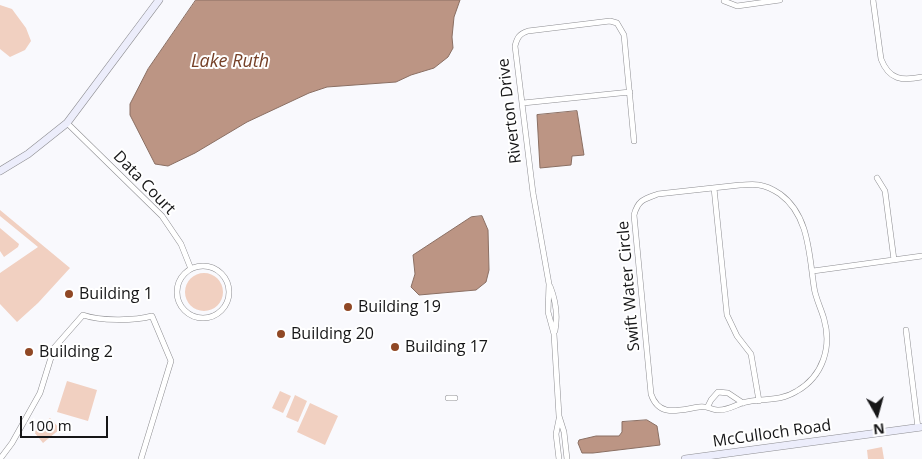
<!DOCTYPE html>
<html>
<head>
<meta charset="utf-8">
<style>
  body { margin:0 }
  #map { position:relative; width:922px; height:459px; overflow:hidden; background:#f9f9fd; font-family:"Open Sans",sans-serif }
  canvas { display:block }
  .north { position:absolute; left:852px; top:389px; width:50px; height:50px; -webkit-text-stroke:4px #fff; paint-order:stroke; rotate:173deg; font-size:14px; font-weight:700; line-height:20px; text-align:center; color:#161617 }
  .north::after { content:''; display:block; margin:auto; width:18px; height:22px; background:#161617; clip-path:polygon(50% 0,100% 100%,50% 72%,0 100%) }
  .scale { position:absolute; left:20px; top:416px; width:88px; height:22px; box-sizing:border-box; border:2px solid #161617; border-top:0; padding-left:6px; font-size:15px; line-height:18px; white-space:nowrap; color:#161617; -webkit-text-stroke:4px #fff; paint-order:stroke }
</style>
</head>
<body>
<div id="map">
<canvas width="922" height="459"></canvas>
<div class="north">N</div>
<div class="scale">100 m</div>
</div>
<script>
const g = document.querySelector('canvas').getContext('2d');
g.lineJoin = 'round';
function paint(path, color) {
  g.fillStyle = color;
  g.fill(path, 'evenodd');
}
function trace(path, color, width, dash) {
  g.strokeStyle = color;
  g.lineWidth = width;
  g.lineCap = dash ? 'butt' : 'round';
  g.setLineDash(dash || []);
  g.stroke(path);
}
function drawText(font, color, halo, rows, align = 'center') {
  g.font = font + ' "Open Sans",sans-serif';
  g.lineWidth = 4;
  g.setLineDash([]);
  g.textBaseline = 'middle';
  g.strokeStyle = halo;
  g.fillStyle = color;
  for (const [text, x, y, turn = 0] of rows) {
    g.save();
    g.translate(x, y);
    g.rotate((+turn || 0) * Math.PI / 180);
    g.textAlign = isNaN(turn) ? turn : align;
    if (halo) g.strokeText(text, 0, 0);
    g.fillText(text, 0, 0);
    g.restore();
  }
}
paint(new Path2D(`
  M0,5L12,9L26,28L31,41L25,50L10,57L0,49Z
  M0,210L70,268L38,303L17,322L0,304V273L38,247L0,216Z
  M0,228L19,244L18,247L4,257L0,251Z
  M185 292a19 19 0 1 1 38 0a19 19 0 1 1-38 0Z
  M67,381L97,390L88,421L57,412Z
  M280,391L291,396L283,413L272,408Z
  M295,395L307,401L298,422L286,417Z
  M310,403L338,416L325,445L297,432Z
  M50,418L60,429L43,443L34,432Z
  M882,447L884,459H868L867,450Z`), '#f1d0c1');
const water = new Path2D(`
  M196,0H460L454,17L452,37L453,48L448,57L434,68L411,75L396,82L327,87L309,93L247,122L195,153L168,166L155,164L130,115V104L148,69Z
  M577,111L584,155L572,156L571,165L540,168L537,115Z
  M482,216L488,230L489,270L486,282L476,290L419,295L411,287L415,274L413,255L471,217Z
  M647,420L657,426L660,445L593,453H582L578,443L579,440L596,436H619L622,432V422Z`);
paint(water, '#bc9584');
trace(water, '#8a6f63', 1);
const street = new Path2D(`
  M873,0L881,59C889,80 902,81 922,77
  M724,1L737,6L780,0
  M523,103L630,92
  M67,123L162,216L181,244L191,269
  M877,178L885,191L894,260
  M740,185C746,185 753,184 759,185C766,186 774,190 780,194C809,215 809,254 814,287C815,297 821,308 824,319C832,347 823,376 797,391C778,403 761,397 742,403C734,406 726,411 717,410C709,409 709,406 699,407C679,410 659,418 651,394L634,215C638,200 644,199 658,194Z
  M714,188L727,315L737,336L751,354L759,401
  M177 292a26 26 0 1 1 52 0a26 26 0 1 1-52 0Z
  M813,271L922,256
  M550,286C556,301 558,315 555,331
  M906,330L918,428
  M448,398H455
  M708,406L711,400L718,392L728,393L743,403
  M559,419L556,434L559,459
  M0,459L12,443L40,393L54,348L83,315C100,321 134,321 152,316L171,361L141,459
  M567,459L564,432L559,416L554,334L548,312L549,284L533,193L515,46C517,38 519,34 528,31L610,21L617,23L624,35L634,141`);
const secondary = new Path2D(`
  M0,171L28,154L67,123L159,0
  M685,459L922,427`);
trace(street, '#8d8d91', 6);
trace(secondary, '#8d8d91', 8);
trace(street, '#fff', 5);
trace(secondary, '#ecedfb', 7);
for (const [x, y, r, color] of [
  [69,294,5,"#904825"],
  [348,307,5,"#904825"],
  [281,334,5,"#904825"],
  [395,347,5,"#904825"],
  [29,352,5,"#904825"]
]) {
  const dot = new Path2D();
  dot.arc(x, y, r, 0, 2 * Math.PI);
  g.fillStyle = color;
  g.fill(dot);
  trace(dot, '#fff', 2);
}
drawText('16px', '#161617', '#fff', [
  ["Riverton Drive",510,111,-97],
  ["Data Court",144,183,46],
  ["Swift Water Circle",629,286,-95],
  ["McCulloch Road",772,434,-8]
]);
drawText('16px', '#161617', '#fff', [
  ["Building 1",79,294],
  ["Building 19",358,307],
  ["Building 20",291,334],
  ["Building 17",405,347],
  ["Building 2",39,352]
], 'left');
drawText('italic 18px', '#764128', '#fff', [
  ["Lake Ruth",230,62]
]);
</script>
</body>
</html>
